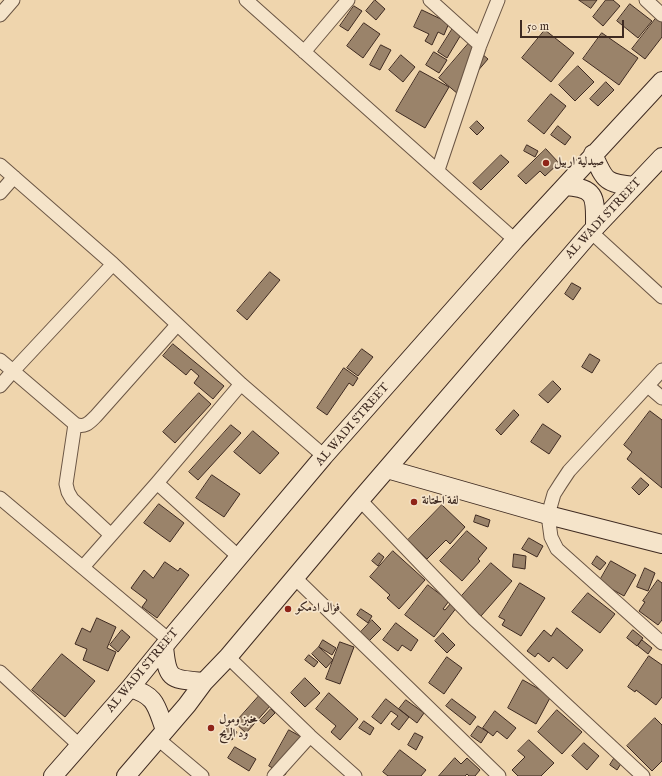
<!DOCTYPE html>
<html>
<head>
<meta charset="utf-8">
<style>
  body { margin:0 }
  #map { position:relative; width:662px; height:776px; overflow:hidden; background:#efd5ad; font-family:"IM FELL English",serif }
  canvas { display:block }
  .scale { position:absolute; left:520px; top:20px; width:104px; height:18px; box-sizing:border-box; border:2px solid #3e2a21; border-top:0; padding-left:5px; font-size:12px; line-height:14px; white-space:nowrap; color:#3e2a21; -webkit-text-stroke:3px #f5e4ca; paint-order:stroke }
</style>
</head>
<body>
<div id="map">
<canvas width="662" height="776"></canvas>
<div class="scale">50 m</div>
</div>
<script>
const g = document.querySelector('canvas').getContext('2d');
g.lineJoin = 'round';
function paint(path, color) {
  g.fillStyle = color;
  g.fill(path, 'evenodd');
}
function trace(path, color, width, dash) {
  g.strokeStyle = color;
  g.lineWidth = width;
  g.lineCap = dash ? 'butt' : 'round';
  g.setLineDash(dash || []);
  g.stroke(path);
}
function drawText(font, color, halo, rows, align = 'center') {
  g.font = font + ' "IM FELL English",Amiri,serif';
  g.lineWidth = 3.5;
  g.setLineDash([]);
  g.textBaseline = 'middle';
  g.strokeStyle = halo;
  g.fillStyle = color;
  for (const [text, x, y, turn = 0] of rows) {
    g.save();
    g.translate(x, y);
    g.rotate((+turn || 0) * Math.PI / 180);
    g.textAlign = isNaN(turn) ? turn : align;
    if (halo) g.strokeText(text, 0, 0);
    g.fillText(text, 0, 0);
    g.restore();
  }
}
const building = new Path2D(`
  M375,0L385,9L376,20L366,11Z
  M579,0H597L591,8Z
  M606,0H613L620,6L603,26L593,17Z
  M630,4L652,21L638,38L617,21Z
  M354,6L362,11L348,31L340,26Z
  M422,10L449,23L444,35L438,32L432,45L425,41L429,34L414,27Z
  M657,17L662,21V37L645,59L632,49Z
  M364,23L380,34L363,58L347,46Z
  M453,28L462,33L447,58L438,52Z
  M545,30L574,53L551,82L522,58Z
  M602,33L638,58L619,85L583,59Z
  M469,43L488,59L458,94L439,78Z
  M381,45L391,50L380,70L370,65Z
  M434,52L447,60L439,73L426,65Z
  M401,55L415,67L403,82L389,70Z
  M578,66L594,82L575,101L559,85Z
  M420,71L449,87L425,128L396,111Z
  M606,82L614,90L598,106L590,99Z
  M551,94L566,106L544,134L528,121Z
  M477,121L484,128L477,135L470,128Z
  M558,126L571,137L565,145L551,135Z
  M527,145L538,151L535,157L524,151Z
  M546,149L559,163L545,176L540,171L526,184L518,176Z
  M501,155L509,162L481,190L473,183Z
  M270,272L280,280L247,320L237,311Z
  M572,283L581,288L573,300L565,294Z
  M173,344L224,386L213,399L194,383L199,376L191,369L186,375L163,356Z
  M362,349L373,357L358,376L347,368Z
  M590,354L600,360L592,373L582,367Z
  M344,368L358,378L353,386L349,383L327,415L317,408Z
  M553,381L561,389L548,403L539,395Z
  M199,393L211,404L175,443L163,432Z
  M514,410L519,415L501,435L496,430Z
  M650,411L662,420V488L627,459L632,452L624,445Z
  M543,424L561,436L549,454L531,442Z
  M231,425L241,433L198,480L189,472Z
  M253,431L279,453L260,474L234,452Z
  M212,475L240,494L224,517L196,498Z
  M641,478L649,485L639,495L632,488Z
  M159,504L184,523L170,542L144,523Z
  M442,505L465,527L450,544L446,540L427,559L408,540Z
  M476,515L490,520L488,527L474,522Z
  M467,531L487,548L478,559L480,561L462,581L440,561Z
  M529,538L543,546L537,557L522,549Z
  M393,551L425,580L399,609L387,598L390,595L370,577Z
  M379,553L384,557L378,566L372,561Z
  M514,554L526,556L525,569L513,567Z
  M597,556L606,563L600,570L592,564Z
  M611,561L636,575L624,596L599,582Z
  M165,562L178,571L180,568L189,575L157,618L142,607L147,600L131,588L144,570L153,578Z
  M491,563L512,581L481,616L460,598Z
  M645,568L655,573L648,591L637,587Z
  M658,580L662,583V620L658,625L639,611L645,602L643,601Z
  M520,583L545,598L521,636L502,625L505,620L499,617Z
  M428,585L449,601L443,609L445,610L451,603L457,607L434,637L405,615Z
  M588,593L615,614L600,633L572,612Z
  M361,609L372,616L368,623L357,615Z
  M97,618L116,627L107,648L116,652L108,671L83,660L87,649L75,644L82,628L90,632Z
  M372,620L381,629L369,641L360,633Z
  M396,623L418,640L411,651L402,645L398,651L383,640Z
  M557,628L583,650L567,669L553,657L549,662L538,653L535,657L527,651L544,630L551,636Z
  M122,630L130,637L118,652L110,645Z
  M633,630L643,638L637,646L627,638Z
  M443,633L455,645L447,653L435,641Z
  M323,640L336,648L332,655L319,647Z
  M642,640L652,648L648,654L638,646Z
  M340,642L354,647L340,684L326,679Z
  M319,647L333,660L326,668L312,654Z
  M62,654L95,681L65,717L32,690Z
  M309,655L318,662L314,667L305,660Z
  M649,656L662,665V697L656,705L636,690L635,692L628,687Z
  M447,657L462,668L444,694L429,683Z
  M305,678L320,693L305,707L291,693Z
  M523,680L551,696L536,724L508,708Z
  M329,693L358,719L340,740L331,732L336,726L316,709Z
  M259,696L270,706L246,733L235,723Z
  M386,699L409,717L399,730L391,724L398,716L391,711L381,724L372,717Z
  M452,699L476,717L470,725L446,706Z
  M406,700L424,713L417,723L399,709Z
  M271,709L275,713L264,724L260,721Z
  M557,710L582,732L562,754L538,732Z
  M495,711L516,728L507,739L497,731L493,736L483,728Z
  M655,718L662,725V761L652,771L627,746Z
  M364,721L374,728L370,735L359,728Z
  M229,726L237,732L232,740L223,734Z
  M478,726L488,732L481,743L471,736Z
  M289,730L305,739L285,775L269,766Z
  M415,733L423,737L416,750L408,745Z
  M529,740L554,763L541,776H518L512,770L525,757L518,751Z
  M584,743L599,756L587,770L572,756Z
  M235,747L256,759L249,771L228,758Z
  M400,750L426,770L421,776H388L383,772Z
  M615,757L622,762L617,770L610,765Z
  M455,758L461,764L467,758L480,770L475,776H469L467,774L465,776H439Z`);
paint(building, '#9a836a');
trace(building, '#3e2a21', 1);
const street = new Path2D(`
  M246,0L515,240
  M430,0L480,45
  M646,0L662,15
  M0,15L13,0
  M304,52L348,0
  M0,165L113,264L241,384L324,456
  M438,170L480,45L498,0
  M0,193L14,177
  M591,232L662,297
  M0,360L75,424C85,428 89,423 96,416L177,325
  M662,370L569,471L561,483L554,494L548,515L551,537L557,549L662,643
  M0,386L13,371L113,264
  M648,386L662,398
  M75,424L66,484L68,492L72,499L111,535
  M157,483L239,557
  M0,498L169,640
  M360,500L474,619L643,776
  M83,567L157,483L241,384
  M295,578L499,776
  M228,657L310,736L355,776
  M0,672L79,745
  M158,739L202,776
  M274,776L310,736`);
const secondary = new Path2D(`
  M593,154C605,181 605,183 634,186
  M565,186C598,188 595,199 595,227
  M387,469L548,515L662,544
  M164,646C167,681 171,679 204,682
  M130,688C157,696 156,706 165,730
  M53,776L130,688L169,640L324,456L515,240L662,81
  M126,776L187,705L204,682L228,657L360,500L591,232L662,157`);
trace(street, '#6a5544', 15);
trace(secondary, '#3e2a21', 20);
trace(street, '#f5e4ca', 13);
trace(secondary, '#f5e4ca', 18);
for (const [x, y, r, color] of [
  [546,163,4,"#8f2418"],
  [414,502,4,"#8f2418"],
  [288,609,4,"#8f2418"],
  [211,728,4,"#8f2418"]
]) {
  const dot = new Path2D();
  dot.arc(x, y, r, 0, 2 * Math.PI);
  g.fillStyle = color;
  g.fill(dot);
  trace(dot, '#f5e4ca', 1.5);
}
drawText('bold 12px', '#3e2a21', '#f5e4ca', [
  ["صيدلية اربيل",554,163],
  ["لفة الحتانة",422,502],
  ["فوال ادمكو",296,609],
  ["مخبز ومول",219,721],
  ["ود الريح",219,735]
], 'left');
drawText('12px', '#3e2a21', '#f5e4ca', [
  ["AL WADI STREET",604,219,-47],
  ["AL WADI STREET",353,425,-49],
  ["AL WADI STREET",143,671,-50]
]);
</script>
</body>
</html>
